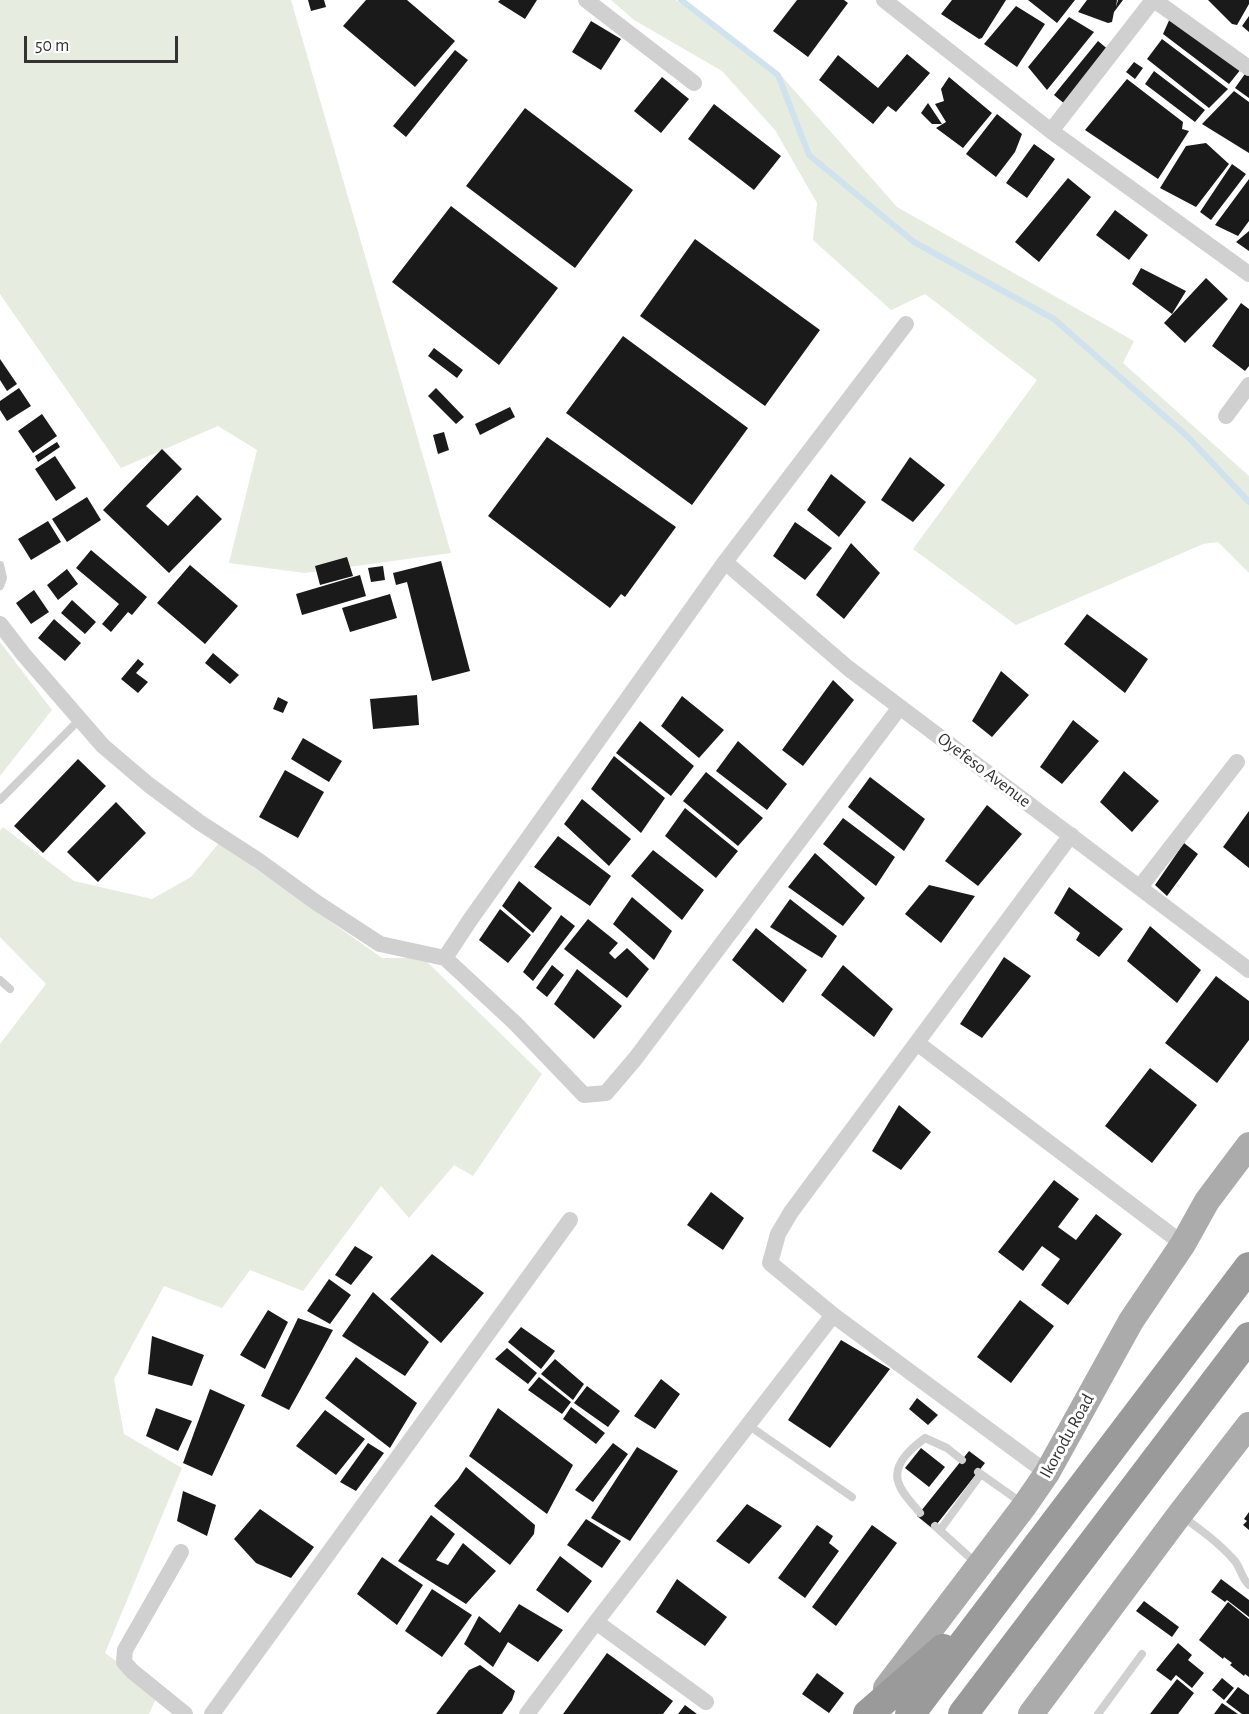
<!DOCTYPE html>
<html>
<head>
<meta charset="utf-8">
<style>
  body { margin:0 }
  #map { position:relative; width:1249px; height:1714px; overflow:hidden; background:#fff; font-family:"Alegreya Sans",sans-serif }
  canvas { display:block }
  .scale { position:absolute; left:24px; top:36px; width:154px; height:27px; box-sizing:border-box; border:3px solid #333; border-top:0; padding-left:8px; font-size:18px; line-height:21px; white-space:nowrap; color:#333; -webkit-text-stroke:4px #fff; paint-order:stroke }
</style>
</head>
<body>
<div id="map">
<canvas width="1249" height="1714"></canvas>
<div class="scale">50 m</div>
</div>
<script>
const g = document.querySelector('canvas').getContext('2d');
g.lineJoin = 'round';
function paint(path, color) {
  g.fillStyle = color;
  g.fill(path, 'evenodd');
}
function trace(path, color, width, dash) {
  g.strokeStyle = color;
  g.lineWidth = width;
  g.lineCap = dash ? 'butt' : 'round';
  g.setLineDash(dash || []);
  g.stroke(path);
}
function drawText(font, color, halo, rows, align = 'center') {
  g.font = font + ' "Alegreya Sans",sans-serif';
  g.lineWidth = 6;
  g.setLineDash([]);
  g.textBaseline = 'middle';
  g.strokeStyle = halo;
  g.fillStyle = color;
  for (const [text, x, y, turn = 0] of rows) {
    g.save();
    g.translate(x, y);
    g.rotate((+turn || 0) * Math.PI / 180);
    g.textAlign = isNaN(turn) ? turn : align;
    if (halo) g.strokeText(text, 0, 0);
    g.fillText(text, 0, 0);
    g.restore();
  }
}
paint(new Path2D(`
  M0,0H291L451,553L305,573L229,563L257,450L218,426L121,468L0,294Z
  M611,0H676L778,72L897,207L1134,341L1123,363L1249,476V573L1218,542L1203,544L1016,625L913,549L1037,380L925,294L891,310L813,240L817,203L775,130L722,71L634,20Z
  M0,642L52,710L0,776Z
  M3,827L74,881L152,899L191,877L219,843L382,958H423L542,1074L473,1176L454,1165L409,1218L381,1186L303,1291L250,1270L222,1308L164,1286L114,1379L124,1434L182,1468L105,1653L159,1692L149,1714H0V1044L46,984L0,937V831Z`), '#e6ecdf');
trace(new Path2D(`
  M681,0L778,75L809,155L914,242L1054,319L1187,436L1249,502`), '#cfe2ee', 6);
paint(new Path2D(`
  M308,0H324L326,7L311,11Z
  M366,0H407L455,41L415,87L343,26Z
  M500,0H537L525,19L498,2Z
  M797,0H844L848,3L808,57L773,31Z
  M952,0H1006L982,38L979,39L941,14Z
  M1028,0H1075L1057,23Z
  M1087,0H1117L1116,7L1118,0H1123L1114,12L1112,22L1108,23L1078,12Z
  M1208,0H1249V4L1237,25L1232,24Z
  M1016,6L1045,24L1017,67L984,44Z
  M1171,16L1241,69L1229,84L1163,34Z
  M1249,16V32L1242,26Z
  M1069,17L1094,32L1047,90L1028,67Z
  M591,21L621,39L601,70L572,52Z
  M1162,39L1228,89L1209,108L1147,59Z
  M1098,41L1110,51L1066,105L1054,95Z
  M455,50L468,60L406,137L393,126Z
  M907,54L930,73L896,112L888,106L873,124L819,80L838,55L878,88Z
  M1134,62L1143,68L1135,79L1126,72Z
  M1154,71L1205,110L1195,122L1145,84Z
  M1247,71L1249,72V98L1235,88Z
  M662,77L689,99L661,133L634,111Z
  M949,77L992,113L963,148L936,128L946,122L935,104L944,101L941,89Z
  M1127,79L1183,122L1182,129L1189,131L1158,179L1085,130Z
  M1234,91L1249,102V153L1202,124Z
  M928,103L942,124H932L921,113Z
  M714,104L781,156L754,190L688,139Z
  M525,108L633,190L575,268L466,186Z
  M997,114L1022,134L1015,152L996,177L966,154Z
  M1206,143L1229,164L1196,207L1160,188L1186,146Z
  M1034,144L1055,159L1027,198L1006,183Z
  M1232,164L1246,174L1211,220L1200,212Z
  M1068,178L1091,197L1039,262L1015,242Z
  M1249,179V221L1238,236L1215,225Z
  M451,206L558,288L499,365L392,282Z
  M1115,210L1148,235L1129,260L1096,235Z
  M1249,231V251L1236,242Z
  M695,239L820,330L765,406L640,316Z
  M1141,268L1186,291L1172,314L1132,284Z
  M1206,278L1228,299L1185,343L1164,323Z
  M1241,303L1249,309V366L1245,371L1212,346Z
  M623,336L748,428L692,505L566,413Z
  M434,348L463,370L457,378L428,356Z
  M0,359L17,384L7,391L0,380Z
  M19,388L31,406L7,421L0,410V401Z
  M436,388L464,417L456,424L428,396Z
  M510,407L515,417L480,435L475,424Z
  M42,414L57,436L33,453L18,431Z
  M444,432L449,450L438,454L433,435Z
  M547,437L676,527L625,597L621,594L610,608L488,516Z
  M57,442L60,447L38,462L35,456Z
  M162,449L182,469L146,506L168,526L197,495L222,519L169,573L103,510Z
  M55,456L76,488L56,501L35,469Z
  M910,457L945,485L913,522L881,500Z
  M831,474L866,502L839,537L807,510Z
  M87,497L101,520L67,542L52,519Z
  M48,521L61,542L31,560L18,539Z
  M795,522L832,548L805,580L773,556Z
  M851,543L880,573L844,619L816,595Z
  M91,550L147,597L132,615L128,612L111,632L102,624L119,604L76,568Z
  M347,557L353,576L320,585L315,566Z
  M441,561L470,671L432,681L407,582L396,585L393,573Z
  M190,565L238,606L205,644L157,603Z
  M383,566L385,580L371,582L368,568Z
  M67,569L78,584L58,600L47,585Z
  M360,575L366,596L302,615L296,594Z
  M34,590L49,612L31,624L16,603Z
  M390,594L397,618L350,632L342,608Z
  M72,600L96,622L85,634L61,613Z
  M1087,614L1148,659L1125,693L1064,644Z
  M54,619L81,643L65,661L38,638Z
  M213,653L239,675L230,684L205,663Z
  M138,659L144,664L136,673L148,682L138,693L121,679Z
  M1001,671L1029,695L992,737L972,721Z
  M833,680L854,700L803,766L782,750Z
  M417,695L419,725L373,729L370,699Z
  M682,696L724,730L699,758L661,726Z
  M278,697L288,702L283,713L273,709Z
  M1073,720L1099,741L1062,784L1040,767Z
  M640,721L694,766L671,796L616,753Z
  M303,738L342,761L329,782L291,759Z
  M738,741L787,784L767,810L716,771Z
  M614,756L665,798L641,833L591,789Z
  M78,759L106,786L43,853L14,826Z
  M285,770L324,792L298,838L259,817Z
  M1124,771L1159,801L1132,832L1100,802Z
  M706,772L763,818L738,846L683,801Z
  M870,777L925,819L904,851L848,807Z
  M582,799L631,839L609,866L564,824Z
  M116,802L146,833L98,882L67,852Z
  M987,805L1022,834L978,886L945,861Z
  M685,808L738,851L716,878L665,836Z
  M1249,811V868L1223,847Z
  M843,818L895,857L876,886L823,844Z
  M558,836L611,876L590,906L534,867Z
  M1184,843L1198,854L1167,896L1155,885Z
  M653,850L704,890L682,920L631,876Z
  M815,853L865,898L843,926L788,887Z
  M519,881L552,908L533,933L502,906Z
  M929,885L975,896L941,943L905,914Z
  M1069,887L1123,929L1099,957L1076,940L1080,933L1054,913Z
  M632,897L672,931L654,960L613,924Z
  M790,899L837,936L822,958L770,927Z
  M500,909L531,935L508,963L479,940Z
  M561,915L575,926L533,981L523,972Z
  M588,919L618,943L609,953L615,959L627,948L649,969L627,998L564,949Z
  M1150,926L1201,970L1177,1003L1127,961Z
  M756,928L807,970L783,1003L732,960Z
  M1004,957L1031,976L982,1038L960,1024Z
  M552,965L564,975L547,997L536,988Z
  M843,965L893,1009L874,1037L821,995Z
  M577,969L622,1006L594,1039L554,1004Z
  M1216,976L1249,1001V1040L1217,1083L1165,1043Z
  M1150,1068L1197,1105L1152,1163L1105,1126Z
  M899,1105L931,1132L901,1170L872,1151Z
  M1054,1180L1079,1199L1058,1227L1076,1240L1096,1214L1122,1234L1068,1305L1041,1285L1060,1259L1042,1246L1023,1271L998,1252Z
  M711,1192L744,1218L723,1250L687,1225Z
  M355,1246L373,1257L351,1285L335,1275Z
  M432,1254L484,1293L441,1343L390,1299Z
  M329,1279L351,1295L330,1324L307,1311Z
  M373,1292L429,1342L405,1376L342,1336Z
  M1020,1300L1054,1326L1011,1383L977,1357Z
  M268,1310L288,1322L265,1369L240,1355Z
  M298,1318L333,1330L289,1410L261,1396Z
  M521,1327L555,1351L541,1369L508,1342Z
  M152,1336L204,1355L192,1386L148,1374Z
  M841,1340L890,1369L830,1448L788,1420Z
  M507,1348L537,1373L528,1384L495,1359Z
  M356,1357L417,1403L390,1448L325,1398Z
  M555,1359L584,1384L573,1400L541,1374Z
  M539,1377L571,1402L562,1414L528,1390Z
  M661,1379L680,1394L655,1429L634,1416Z
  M587,1386L620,1411L608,1427L574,1403Z
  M210,1389L245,1405L212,1476L183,1463Z
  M917,1398L938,1415L928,1425L909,1409Z
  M571,1407L605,1433L596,1444L563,1419Z
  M156,1408L192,1421L178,1451L146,1436Z
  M498,1408L573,1465L547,1514L469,1456Z
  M325,1410L365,1439L336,1475L296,1446Z
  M368,1443L384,1453L356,1491L340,1482Z
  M613,1443L628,1454L593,1502L575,1490Z
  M637,1447L678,1471L630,1541L591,1518Z
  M921,1448L945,1467L929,1487L905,1468Z
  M969,1451L985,1463L933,1529L917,1516Z
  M466,1467L535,1525L534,1534L510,1565L434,1506L458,1479Z
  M183,1491L216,1505L207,1536L177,1521Z
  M747,1504L782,1526L749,1564L716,1541Z
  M260,1509L314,1547L291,1578L256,1563L234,1539Z
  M1249,1512V1530L1243,1525L1247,1521L1244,1519Z
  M431,1515L455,1534L436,1560L448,1565L463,1543L496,1571L466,1604L398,1561Z
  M586,1519L621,1541L602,1568L567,1545Z
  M817,1525L833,1536L829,1543L839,1551L805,1598L778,1578Z
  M872,1525L897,1543L836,1626L812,1607Z
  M560,1556L592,1581L568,1613L536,1590Z
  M382,1557L423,1585L397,1625L357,1594Z
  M677,1579L727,1617L705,1646L656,1612Z
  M1221,1579L1249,1600V1617L1227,1600L1225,1602L1211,1592Z
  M432,1589L472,1615L442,1657L405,1631Z
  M1144,1601L1179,1627L1172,1637L1136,1611Z
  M1228,1602L1249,1619V1677L1245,1674L1244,1676L1230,1665L1232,1663L1224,1657L1223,1659L1199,1640Z
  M519,1604L563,1630L538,1662L508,1642L493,1667L464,1644L479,1616L500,1633Z
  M1178,1643L1192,1655L1188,1660L1204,1673L1192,1688L1176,1675L1171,1681L1156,1670Z
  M607,1653L673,1701L663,1714H563Z
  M480,1665L515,1691L512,1700L502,1714H436L469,1670Z
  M817,1673L844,1693L829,1713L802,1694Z
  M1222,1678L1234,1688L1224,1700L1212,1690Z
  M1177,1679L1194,1693L1178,1714H1150Z
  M1238,1687L1249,1695V1714H1242L1226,1702Z
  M1222,1703L1238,1714H1214Z
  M685,1705L697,1714H678Z`), '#1a1a1a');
trace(new Path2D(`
  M0,565L3,578L0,586
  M0,800L80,719
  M0,980L10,989
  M748,1425L852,1497
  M978,1472L1022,1503
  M920,1513C912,1503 901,1493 898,1481C893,1463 913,1447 925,1438L947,1448L962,1460
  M1183,1517C1201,1530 1219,1543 1234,1560C1241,1568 1241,1578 1249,1585
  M935,1526L977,1564
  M940,1530L981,1474
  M1098,1714L1142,1654`), '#d0d0d0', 8);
trace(new Path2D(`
  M586,0L694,83
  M884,0L1051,131L1249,274
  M1154,0L1249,68
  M1051,131L1153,0
  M1226,416L1249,385
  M725,562L848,668L1249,970
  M0,624L24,655L103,746L149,785L199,822L259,861L317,903L380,944L445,958L515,1023L584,1095L606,1093L635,1059L900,707
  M1140,887L1237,762
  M445,958L470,920L725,562L906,324
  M917,1043L1183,1244
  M1047,1473L833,1315L770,1263L778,1234L791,1212L1071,835
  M181,1552L125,1650L124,1662L132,1671L185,1714
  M596,1622L706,1702
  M212,1714L570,1220
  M527,1714L596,1622L833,1315`), '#d0d0d0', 16);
trace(new Path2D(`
  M886,1688L1025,1505L1047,1473L1131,1321L1183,1244L1207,1201L1249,1145
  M1031,1714L1180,1514L1249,1425`), '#ababab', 26);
trace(new Path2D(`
  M868,1714L943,1649
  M910,1714L1249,1267
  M963,1714L1249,1337`), '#9a9a9a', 30);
drawText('18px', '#333', '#fff', [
  ["Oyefeso Avenue",984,770,37],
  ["Ikorodu Road",1067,1436,-61]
]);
</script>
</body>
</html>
